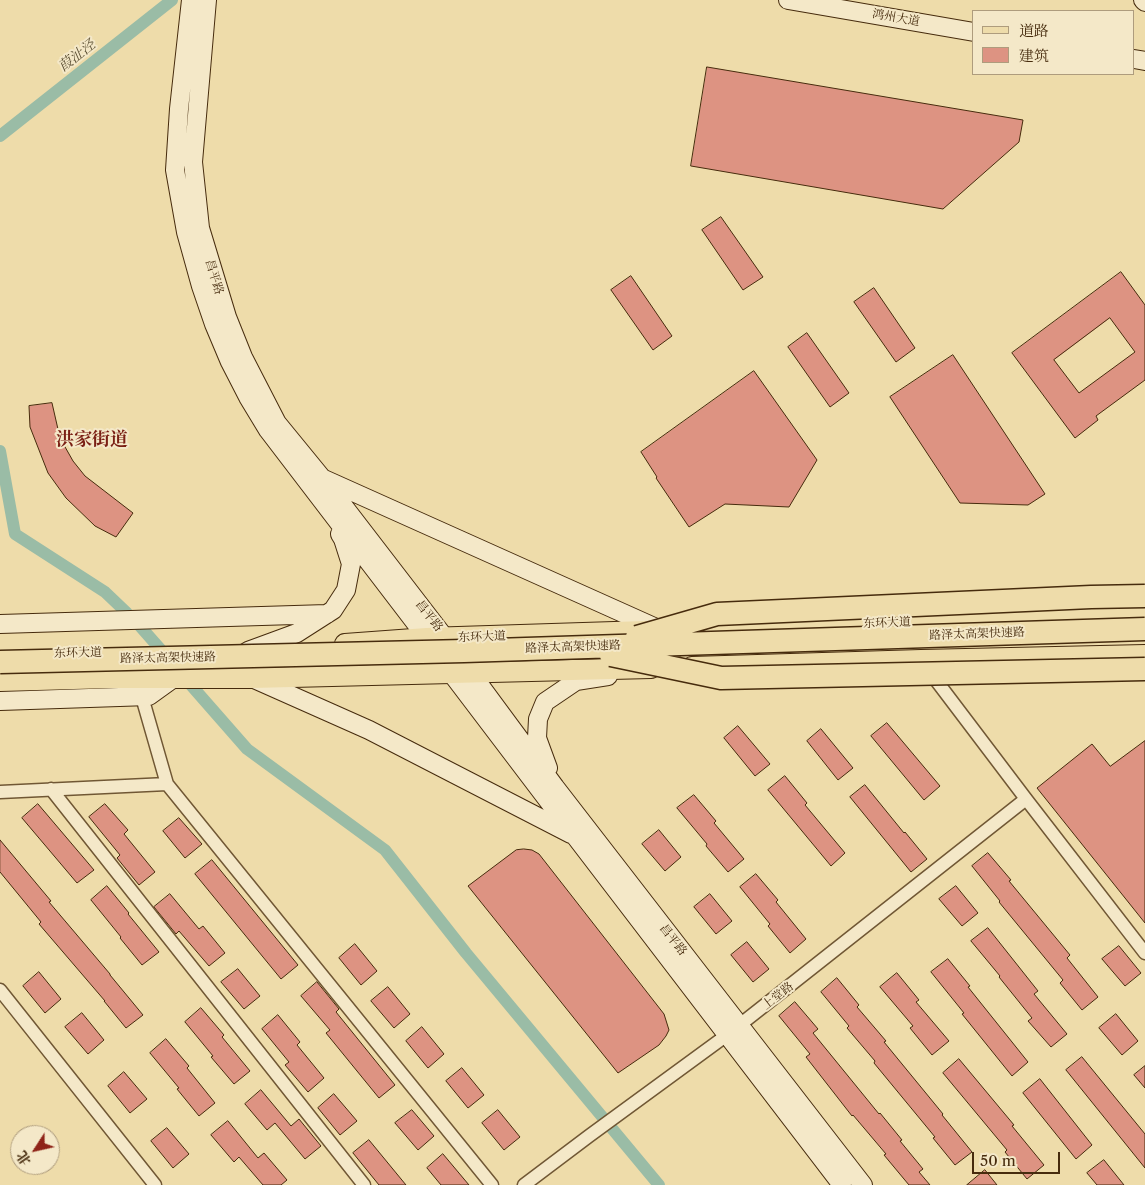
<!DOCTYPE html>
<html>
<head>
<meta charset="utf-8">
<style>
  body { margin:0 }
  #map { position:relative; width:1145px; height:1185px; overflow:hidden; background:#eedcaa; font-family:"Libre Caslon Text","Noto Serif SC",serif }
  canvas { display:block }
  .legend { position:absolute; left:972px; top:10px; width:162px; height:65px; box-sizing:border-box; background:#f4e8c8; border:1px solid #ae9c7d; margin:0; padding:6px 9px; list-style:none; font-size:15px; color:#462b0d }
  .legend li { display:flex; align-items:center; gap:10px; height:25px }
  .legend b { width:25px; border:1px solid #ae9c7d }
  .north { position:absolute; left:10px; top:1125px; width:50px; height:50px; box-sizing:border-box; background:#f4e8c8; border:1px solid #ae9c7d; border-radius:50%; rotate:235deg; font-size:14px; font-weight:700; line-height:20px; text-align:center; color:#462b0d }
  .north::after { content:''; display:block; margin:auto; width:18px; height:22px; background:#8f2418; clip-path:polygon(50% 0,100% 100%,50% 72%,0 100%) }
  .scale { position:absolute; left:972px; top:1152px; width:88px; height:22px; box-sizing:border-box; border:2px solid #462b0d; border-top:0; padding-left:6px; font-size:15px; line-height:18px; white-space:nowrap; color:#462b0d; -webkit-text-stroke:4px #f4e8c8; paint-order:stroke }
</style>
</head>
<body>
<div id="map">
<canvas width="1145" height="1185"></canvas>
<ul class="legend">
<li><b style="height:6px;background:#eedcaa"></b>道路</li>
<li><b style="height:14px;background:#dd9382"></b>建筑</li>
</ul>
<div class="north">北</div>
<div class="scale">50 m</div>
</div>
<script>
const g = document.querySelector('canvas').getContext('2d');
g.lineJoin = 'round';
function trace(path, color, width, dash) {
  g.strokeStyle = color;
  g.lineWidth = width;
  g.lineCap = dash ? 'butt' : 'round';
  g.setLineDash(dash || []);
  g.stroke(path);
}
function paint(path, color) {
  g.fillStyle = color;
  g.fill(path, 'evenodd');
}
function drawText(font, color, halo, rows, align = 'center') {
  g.font = font + ' "Libre Caslon Text","Noto Serif SC",serif';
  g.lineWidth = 4;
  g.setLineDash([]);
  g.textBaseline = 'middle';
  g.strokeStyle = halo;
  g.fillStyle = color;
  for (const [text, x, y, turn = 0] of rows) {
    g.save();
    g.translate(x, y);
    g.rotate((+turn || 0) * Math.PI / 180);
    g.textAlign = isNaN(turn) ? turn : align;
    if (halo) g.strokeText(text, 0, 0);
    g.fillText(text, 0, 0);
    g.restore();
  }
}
trace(new Path2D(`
  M0,136L172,0
  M0,451L15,534L105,592L127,613
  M139,625L169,659
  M183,676L247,749L385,850L466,953L659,1185`), '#9abca6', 12);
const building = new Path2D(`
  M707,67L1023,120L1019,142L943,209L691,166Z
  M721,217L763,277L743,290L702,230Z
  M1121,272L1145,305V380L1096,416L1098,420L1075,438L1012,353ZM1110,318L1135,352L1079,393L1054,360Z
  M631,276L672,336L653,350L611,290Z
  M874,288L915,348L896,362L854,302Z
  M807,333L849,393L830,407L788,347Z
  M953,355L1045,494L1028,505L960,503L890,397Z
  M754,371L817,460L789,507L725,504L689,527L656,478L657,477L641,452Z
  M52,403L60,438L73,461L85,476L133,513L116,537L95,526L66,498L48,473L30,427L29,406Z
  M887,723L940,786L924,800L871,736Z
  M738,726L770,764L755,776L724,738Z
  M821,729L853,768L838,780L807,741Z
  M1145,741V923L1037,788L1092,744L1110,766Z
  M785,776L807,803L805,805L845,853L831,866L768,790Z
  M865,785L904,833L905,832L927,859L911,872L850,797Z
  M694,795L716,821L714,823L744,859L728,872L706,846L707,844L677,808Z
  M38,804L94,870L77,883L22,818Z
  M105,804L128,830L124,834L155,872L139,885L117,858L120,855L89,817Z
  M179,818L202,844L185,858L163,831Z
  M659,830L681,857L665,871L642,844Z
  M0,840L51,901L49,902L110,974V975L143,1015L126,1028L104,1001H105L39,924L41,922L0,872Z
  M524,849L532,850L539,854L664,1014L669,1030L666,1036L659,1045L618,1073L468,886L516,850Z
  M988,853L1011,880L1009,881L1070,955L1067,958L1098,997L1082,1010L1060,983L1063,980L999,902L1000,901L972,866Z
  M212,860L298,965L281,979L195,874Z
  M756,874L778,900L776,902L806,939L790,953L768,926L770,924L740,887Z
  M107,886L129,913L128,914L159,952L142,965L120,938L121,937L91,900Z
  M956,886L978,913L962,926L939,899Z
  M170,894L199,929L203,926L225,953L209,966L179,931L176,934L154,907Z
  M710,894L732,921L716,934L694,907Z
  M988,928L1038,991L1034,994L1067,1034L1051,1047L1028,1021L1032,1018L999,977L1000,976L971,941Z
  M747,942L769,969L753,982L731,955Z
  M355,944L377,971L361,985L339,958Z
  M1119,946L1141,973L1125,986L1102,959Z
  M948,959L970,986L968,987L1028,1062L1012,1076L962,1014L964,1013L931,972Z
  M238,969L260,996L244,1009L221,982Z
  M39,972L61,999L45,1013L23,986Z
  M897,973L919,1000L916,1002L949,1041L932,1055L910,1028L913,1026L880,987Z
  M837,978L859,1005L857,1007L886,1041L884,1042L943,1114L942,1115L972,1152L955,1165L933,1138L935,1137L874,1063L875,1061L847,1028L849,1026L821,992Z
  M317,982L339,1009L336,1012L395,1085L379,1098L326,1033L330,1030L301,996Z
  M388,987L410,1014L394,1028L371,1001Z
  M795,1002L818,1029L813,1033L879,1114L880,1113L902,1140L900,1141L923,1169L919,1172L930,1185H909L884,1155L886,1154L853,1115L852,1116L806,1057L810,1054L779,1016Z
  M201,1008L224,1035L222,1037L250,1071L234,1084L211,1057L213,1056L185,1022Z
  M82,1013L104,1040L88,1054L65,1027Z
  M1116,1014L1138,1041L1122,1055L1099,1028Z
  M278,1015L300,1042L297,1045L324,1078L308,1092L285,1065L289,1062L262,1029Z
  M422,1027L444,1054L428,1068L406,1041Z
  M166,1039L189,1066L187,1068L215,1103L199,1116L177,1089L179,1088L150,1053Z
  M1082,1057L1145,1134V1168L1066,1070Z
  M959,1059L1014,1125L1012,1126L1044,1165L1027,1179L1005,1152L1007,1150L943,1073Z
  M1145,1066V1088L1134,1075Z
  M462,1068L484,1095L468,1108L446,1081Z
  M124,1072L147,1099L130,1113L108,1086Z
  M1040,1079L1092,1145L1076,1159L1023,1093Z
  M261,1090L291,1126L299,1119L321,1146L305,1159L275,1123L267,1130L245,1104Z
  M334,1094L357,1121L340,1135L318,1108Z
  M412,1110L434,1136L418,1150L395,1123Z
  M498,1110L520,1137L504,1150L482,1123Z
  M228,1121L258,1158L264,1153L287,1180L281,1185H263L239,1157L234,1162L211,1135Z
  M167,1128L189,1154L173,1168L151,1141Z
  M369,1140L406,1185H379L353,1153Z
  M443,1154L469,1185H441L427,1168Z
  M1104,1160L1124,1185H1097L1087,1173Z
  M985,1170L997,1185H967Z`);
paint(building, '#dd9382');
trace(building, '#462b0d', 1);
const street = new Path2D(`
  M929,671L1026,799L1145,953
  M142,697L167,784L492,1185
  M51,789L364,1185
  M0,792L167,784
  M0,990L155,1185
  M524,1185L589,1136L727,1035L1026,799`);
const secondary = new Path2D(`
  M191,0L179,109L175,170L186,232L201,286L214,324L230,362L248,397L268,430L427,638L452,674L575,836L842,1185
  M207,0L193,162L200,228L227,317L243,357L277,423L322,478L445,638L555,787L863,1185
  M788,0L974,32
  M1143,0L1145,2
  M1134,59L1145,61
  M324,479L663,631
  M0,624L327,614
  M248,651L297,633L333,610L346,590L351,564L343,539L340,534
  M252,678L369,730L571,834
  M0,701L149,696L174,678
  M548,768L537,738L538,719L545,702L576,681L608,676`);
const primary = new Path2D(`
  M345,644L427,638L1145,615
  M692,667L921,660L1145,655
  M0,681L110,678H252L651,668`);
trace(street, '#705734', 15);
trace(secondary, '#462b0d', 20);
trace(primary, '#462b0d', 22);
trace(street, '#f4e8c8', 12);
trace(secondary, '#f4e8c8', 18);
trace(primary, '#eedcaa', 20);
const highwayBridge = new Path2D(`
  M637,637L717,614L1091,597L1145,596
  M611,655L721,678L1145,669
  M0,662L464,651L1145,629`);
trace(highwayBridge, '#462b0d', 25, []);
trace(highwayBridge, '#eedcaa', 22);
drawText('12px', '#462b0d', '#f4e8c8', [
  ["鸿州大道",896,18,10],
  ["昌平路",214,277,73],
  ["昌平路",429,616,52],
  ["东环大道",887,623,-2],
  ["路泽太高架快速路",977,634,-2],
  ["东环大道",482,637,-2],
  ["路泽太高架快速路",573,647,-2],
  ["东环大道",78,653,-1],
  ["路泽太高架快速路",168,658,-1],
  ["昌平路",673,940,52],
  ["上堂路",778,996,-38]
]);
drawText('italic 14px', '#5b4f33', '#f4e8c8', [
  ["葭沚泾",77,56,-38]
]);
drawText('bold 18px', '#7a1f14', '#f4e8c8', [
  ["洪家街道",92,440]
]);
</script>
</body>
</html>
